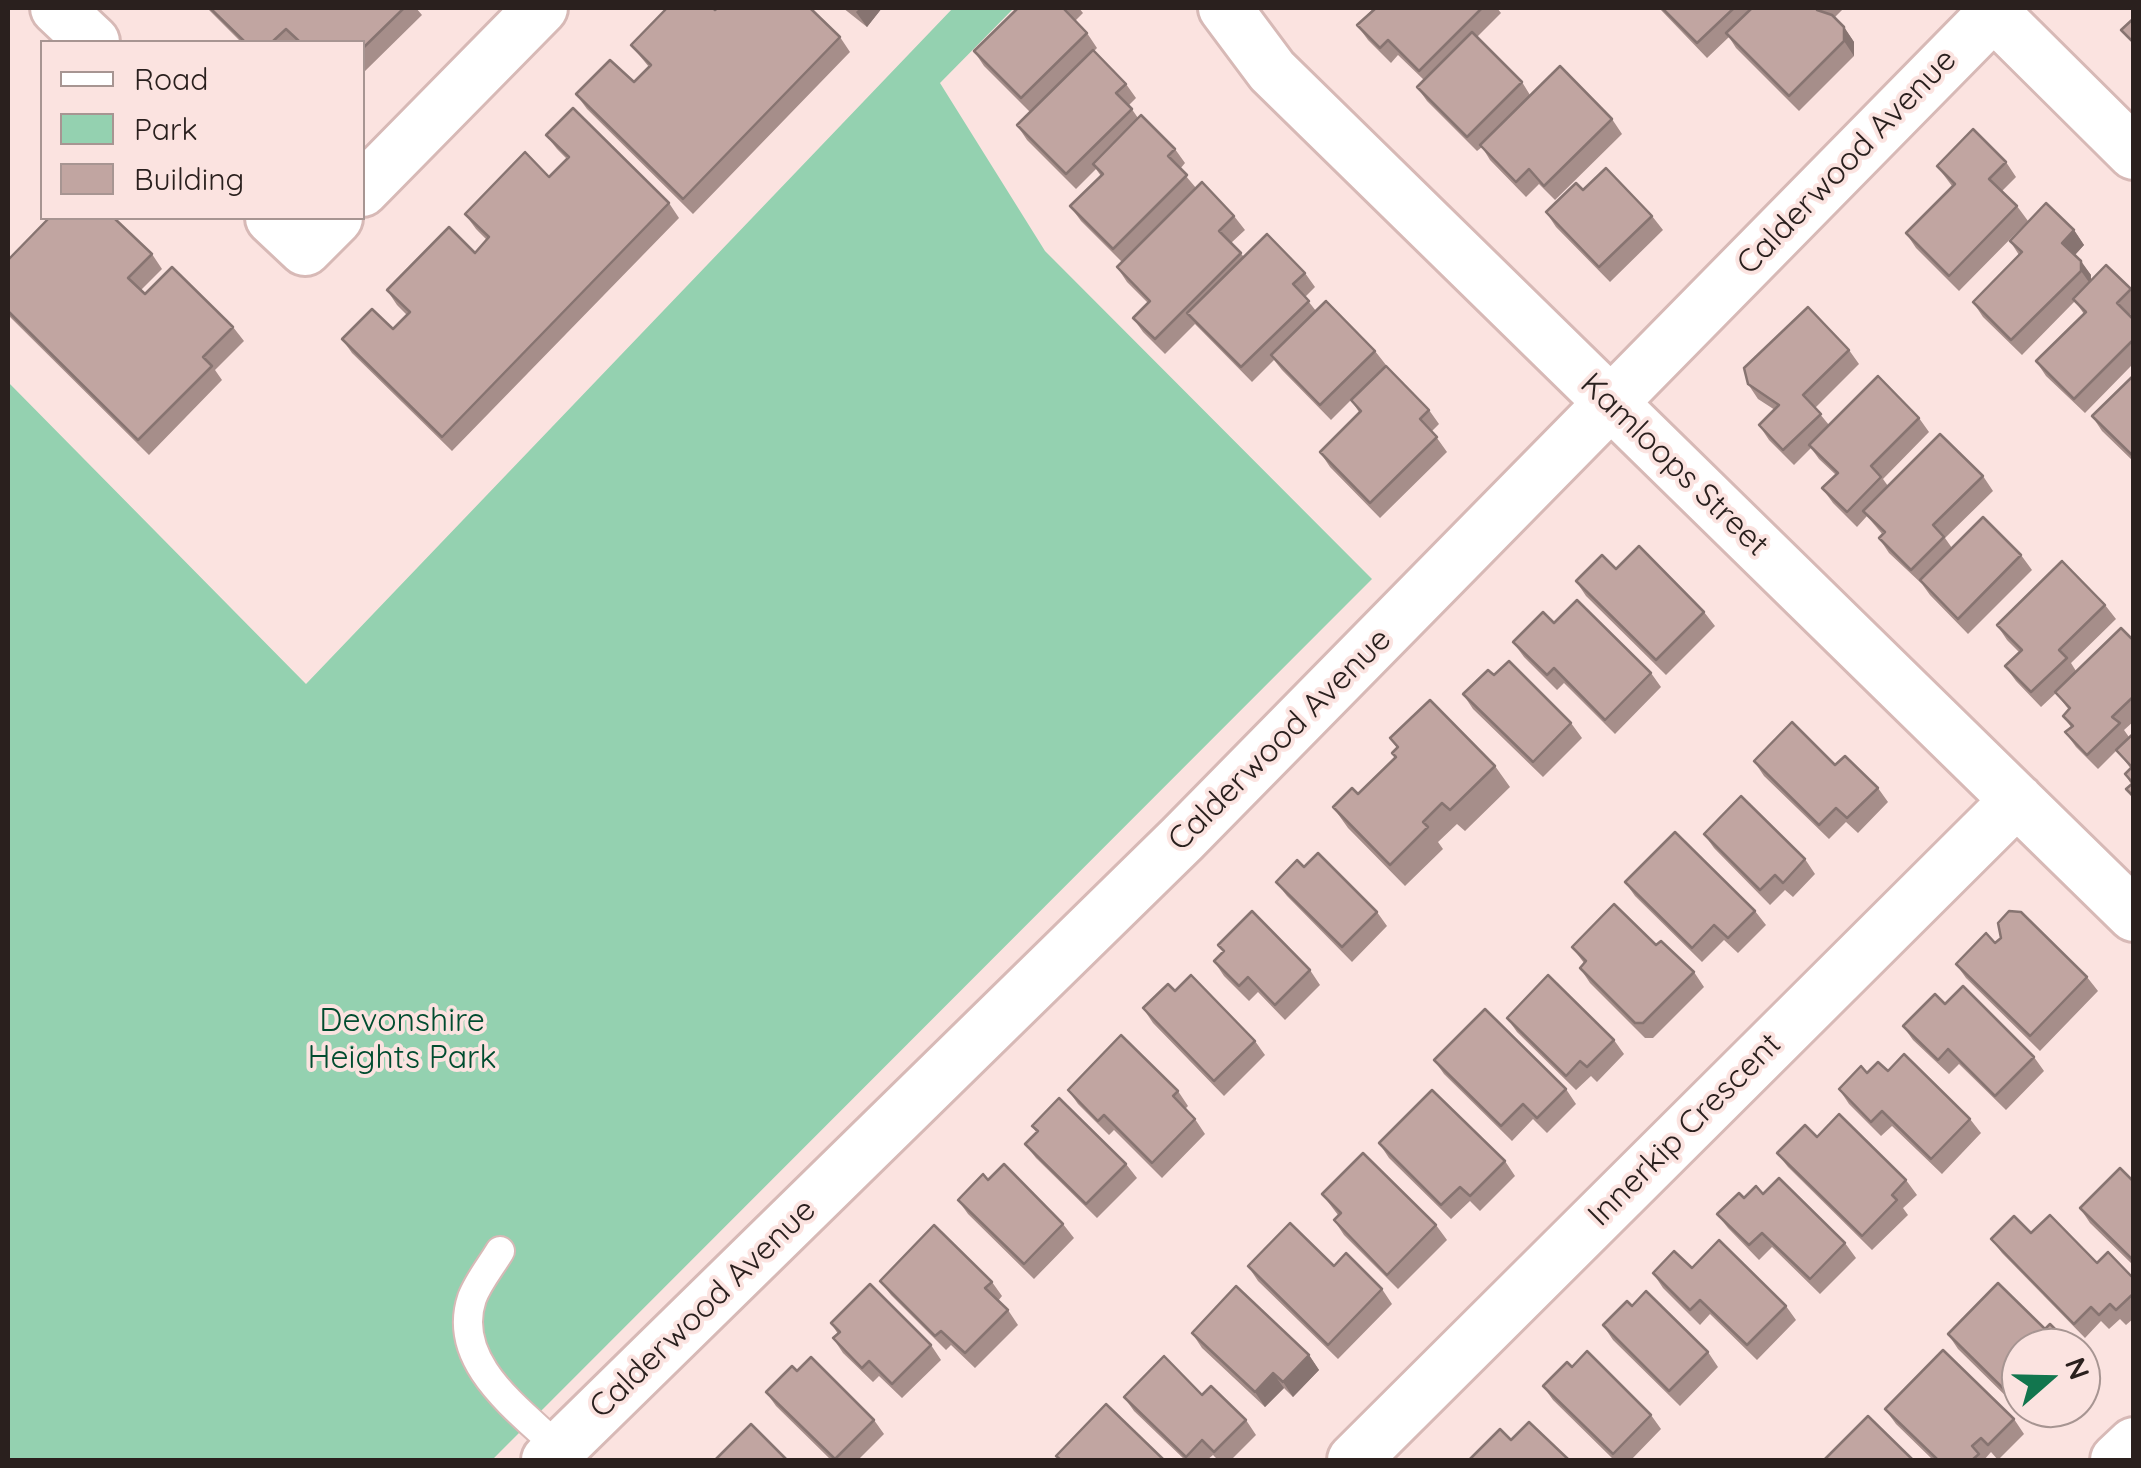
<!DOCTYPE html>
<html>
<head>
<meta charset="utf-8">
<style>
  body { margin:0 }
  #map { position:relative; width:2141px; height:1468px; overflow:hidden; background:#fbe3e0; font-family:Quicksand,sans-serif }
  canvas { display:block }
  .frame { position:absolute; inset:0; border:10px solid #2a201e; pointer-events:none }
  .legend { position:absolute; left:40px; top:40px; width:325px; height:180px; box-sizing:border-box; background:#fbe3e0; border:2px solid #a79592; margin:0; padding:12px 18px; list-style:none; font-size:30px; color:#2a201e }
  .legend li { display:flex; align-items:center; gap:20px; height:50px }
  .legend b { width:50px; border:2px solid #a79592 }
  .north { position:absolute; left:2001px; top:1328px; width:100px; height:100px; box-sizing:border-box; background:#fbe3e0; border:2px solid #a79592; border-radius:50%; rotate:70deg; font-size:28px; font-weight:700; line-height:40px; text-align:center; color:#2a201e }
  .north::after { content:''; display:block; margin:auto; width:35px; height:45px; background:#12764e; clip-path:polygon(50% 0,100% 100%,50% 72%,0 100%) }
</style>
</head>
<body>
<div id="map">
<canvas width="2141" height="1468"></canvas>
<div class="frame"></div>
<ul class="legend">
<li><b style="height:12px;background:#fff"></b>Road</li>
<li><b style="height:28px;background:#94d1b0"></b>Park</li>
<li><b style="height:28px;background:#c1a5a1"></b>Building</li>
</ul>
<div class="north">N</div>
</div>
<script>
const g = document.querySelector('canvas').getContext('2d');
g.lineJoin = 'round';
function paint(path, color) {
  g.fillStyle = color;
  g.fill(path, 'evenodd');
}
function trace(path, color, width, dash) {
  g.strokeStyle = color;
  g.lineWidth = width;
  g.lineCap = dash ? 'butt' : 'round';
  g.setLineDash(dash || []);
  g.stroke(path);
}
function drawText(font, color, halo, rows, align = 'center') {
  g.font = font + ' Quicksand,sans-serif';
  g.lineWidth = 8;
  g.setLineDash([]);
  g.textBaseline = 'middle';
  g.strokeStyle = halo;
  g.fillStyle = color;
  for (const [text, x, y, turn = 0] of rows) {
    g.save();
    g.translate(x, y);
    g.rotate((+turn || 0) * Math.PI / 180);
    g.textAlign = isNaN(turn) ? turn : align;
    if (halo) g.strokeText(text, 0, 0);
    g.fillText(text, 0, 0);
    g.restore();
  }
}
paint(new Path2D(`
  M953,8H1014L940,83L1045,251L1372,579L492,1460H8V382L306,684Z`), '#94d1b0');
const service = new Path2D(`
  M500,1251C491,1266 478,1282 472,1298C450,1363 521,1411 560,1449`);
const minor = new Path2D(`
  M57,8L93,42
  M1225,8L1272,71L2134,915
  M1988,8L2134,153
  M362,190L541,8
  M272,218L305,249L336,218
  M548,1460L1182,839L1999,8
  M1354,1460L2017,800
  M2117,1460L2134,1444`);
trace(service, '#d7b9b6', 32);
trace(minor, '#d7b9b6', 58);
trace(service, '#fff', 28);
trace(minor, '#fff', 52);
paint(new Path2D(`
  M207,8H416L422,15L362,74V42H241Z
  M843,8H882L867,27Z
  M1018,8H1079L1083,13L1075,21L1087,33L1097,48L1094,51L1126,84L1136,98L1129,105L1138,118L1175,149L1185,163L1180,169L1196,188L1234,216L1245,230L1231,243L1244,257L1305,273L1315,287L1305,297L1316,311L1375,351L1386,365L1331,420L1282,370L1274,360L1252,382L1195,324L1165,354L1143,332L1133,318L1148,303L1127,282L1117,267L1122,262L1081,221L1070,206L1101,176L1096,169L1076,189L1027,140L1017,125L1030,112L984,66L974,51Z
  M1374,8H1497L1501,13L1477,37L1522,82L1530,95L1612,119L1622,134L1555,200L1539,184L1526,197L1490,160L1482,147L1477,151L1427,101L1417,87L1424,80L1398,55L1391,63L1368,40L1357,25Z
  M1659,8H1844L1834,18L1844,27L1854,42V56L1799,111L1736,48L1729,37L1707,58Z
  M715,10L840,37L850,52L693,214L587,109L576,94L634,82L649,67L631,45Z
  M546,135L669,203L679,218L452,451L352,353L342,339L393,329L407,315L397,305L387,290L475,253L487,240L476,229L465,214L549,177L567,159L557,149Z
  M2006,162L2016,177L2002,191L2017,206L2028,221L1959,291L1916,248L1906,233L1952,186L1937,166Z
  M1583,190L1652,216L1663,230L1610,282L1556,227L1546,212Z
  M2074,230L2084,245L2075,255L2091,275V280L2131,289L2134,293V312L2129,316L2134,320V369L2131,366L2085,413L2046,376L2036,361L2084,314L2075,301L2022,355L1983,317L1973,302L2019,255L2010,241Z
  M152,254L162,269L141,290L145,294L233,327L244,341L215,370L222,380L149,455L8,315V260Z
  M1849,350L1859,364L1815,408L1829,425L1919,418L1929,432L1883,479L1888,486L1983,476L1993,491L1945,538L1952,548L2021,555L2032,570L1968,634L1930,595L1922,584L1889,553L1879,538L1883,535L1867,516L1857,527L1833,503L1822,488L1836,475L1819,459L1811,448L1794,465L1769,440L1759,425L1775,410L1758,399L1748,384Z
  M2134,375V462L2102,431L2092,416Z
  M1351,400L1429,410L1439,424L1432,431L1447,452L1380,518L1330,467L1320,452L1359,412Z
  M1616,569L1704,612L1715,626L1666,675L1586,596L1576,581Z
  M2105,605L2116,619L2071,663L2076,671L2134,641V721L2124,730L2129,737L2134,733V800L2126,789L2131,784L2125,774L2131,769L2117,750L2098,769L2076,747L2065,732L2071,727L2063,716L2069,710L2056,693L2041,707L2016,681L2005,666L2019,652L2007,640L1997,625Z
  M1554,623L1651,673L1661,687L1615,734L1564,683L1557,690L1524,657L1513,642Z
  M1494,675L1571,723L1582,738L1543,777L1473,709L1463,694Z
  M1390,738L1495,766L1510,787L1465,831L1457,824L1438,842L1443,849L1405,886L1348,828L1333,807L1358,794L1395,758L1392,753L1397,748Z
  M1754,761L1835,765L1878,788L1888,802L1858,833L1846,822L1829,839L1764,776Z
  M1704,834L1805,859L1815,874L1793,897L1785,890L1770,905L1714,848Z
  M1276,882L1377,912L1387,926L1352,962L1287,896Z
  M1625,882L1755,911L1766,925L1738,953L1724,940L1702,962L1635,896Z
  M1995,943L2087,977L2098,991L2040,1051L1966,978L1956,964Z
  M1218,945L1310,970L1320,985L1285,1020L1258,992L1249,1001L1224,976L1214,961L1223,952Z
  M1656,945L1694,972L1704,987L1653,1038H1645L1590,983L1580,968L1584,963L1572,947Z
  M1175,991L1255,1041L1265,1055L1224,1096L1153,1023L1143,1008Z
  M1945,1004L2034,1057L2044,1071L2006,1110L1959,1064L1949,1074L1913,1040L1903,1026Z
  M1507,1018L1614,1040L1624,1054L1597,1082L1591,1076L1576,1090L1517,1032Z
  M1434,1060L1566,1089L1576,1104L1547,1133L1533,1119L1512,1141L1444,1074Z
  M1888,1071L1970,1119L1981,1133L1942,1174L1892,1126L1881,1136L1849,1104L1839,1089L1867,1073Z
  M1068,1090L1178,1091L1188,1106L1185,1109L1195,1119L1205,1134L1162,1178L1114,1130L1109,1135L1078,1104Z
  M1032,1126L1126,1164L1137,1178L1097,1218L1036,1158L1025,1144L1036,1132Z
  M1817,1137L1906,1180L1917,1195L1903,1208L1908,1215L1872,1250L1788,1167L1777,1153Z
  M1379,1143L1505,1161L1515,1176L1480,1211L1470,1201L1451,1219L1389,1158Z
  M988,1180L1063,1224L1074,1238L1034,1279L968,1214L958,1200Z
  M2134,1182V1266L2090,1223L2080,1208Z
  M1322,1194L1436,1225L1447,1240L1398,1289L1344,1235L1334,1220L1338,1215Z
  M1763,1194L1845,1243L1856,1258L1820,1294L1772,1247L1759,1260L1728,1228L1717,1214L1744,1198Z
  M2031,1233L2134,1279V1318L2126,1325L2120,1319L2109,1329L2101,1321L2085,1338L2002,1253L1991,1239Z
  M1248,1266H1334L1382,1289L1392,1304L1338,1359L1258,1281Z
  M1692,1268L1786,1306L1796,1320L1757,1360L1710,1314L1700,1325L1663,1288L1653,1273Z
  M880,1281L992,1282L1002,1296L998,1301L1008,1310L1018,1325L975,1368L951,1345L946,1350L891,1295Z
  M1632,1306L1708,1352L1718,1367L1680,1406L1613,1340L1603,1325Z
  M831,1323L931,1345L941,1360L902,1398L879,1376L873,1382L843,1353L833,1338L838,1334Z
  M2045,1329L2021,1348V1408H2026L2022,1412L1958,1349L1948,1334Z
  M1192,1333L1309,1355L1319,1370L1293,1397L1284,1388L1265,1407L1202,1348Z
  M2081,1355L2091,1370L2081,1380Z
  M1572,1367L1651,1415L1661,1429L1631,1460H1614L1553,1400L1543,1386Z
  M797,1371L874,1420L884,1434L858,1460H831L776,1406L766,1392Z
  M1202,1395L1246,1420L1256,1435L1231,1460H1218L1213,1455L1207,1460H1185L1134,1411L1124,1397Z
  M1885,1409L2014,1419L2024,1434L1998,1460L1991,1452L1984,1460H1933L1896,1424Z`), '#a68e8a');
paint(new Path2D(`
  M860,8H882L867,27L856,12Z
  M1844,27L1854,42V56L1844,41Z
  M2074,230L2084,245L2073,257L2062,243Z
  M2081,261L2091,275V285L2081,271Z
  M1309,1355L1319,1370L1293,1397L1283,1382Z
  M1273,1373L1284,1388L1265,1407L1255,1392Z`), '#877471');
const building = new Path2D(`
  M210,8H404L362,49V42H300L286,29L272,42H245Z
  M667,8H713L715,10L718,8H810L840,37L683,199L576,94L610,60L634,82L651,65L631,45Z
  M1018,8H1063L1087,33L1021,98L974,51Z
  M1376,8H1482L1419,71L1388,40L1380,48L1357,25Z
  M1662,8H1734L1697,43Z
  M1752,8H1820L1817,10L1832,15L1844,27V41L1789,96L1726,33Z
  M2134,18V43L2121,30Z
  M1472,32L1522,82L1467,137L1417,87Z
  M1093,50L1126,84L1116,93L1132,109L1066,174L1017,125Z
  M1560,66L1612,119L1544,186L1529,169L1516,182L1480,145Z
  M573,108L669,203L442,437L342,339L372,309L393,329L410,312L387,290L449,227L475,253L489,237L465,214L525,152L549,177L569,157L546,135Z
  M1141,115L1175,149L1168,156L1187,175L1113,249L1070,206L1103,174L1093,164Z
  M1973,129L2006,162L1989,179L2017,206L1949,276L1906,233L1955,184L1937,166Z
  M1606,168L1652,216L1599,267L1546,212L1576,183L1583,190Z
  M1202,182L1234,216L1219,231L1241,253L1155,339L1133,318L1150,301L1117,267Z
  M2046,203L2074,230L2062,243L2081,261V271L2011,340L1973,302L2022,252L2010,241Z
  M49,218H114L152,254L128,278L145,294L172,267L233,327L203,357L212,366L138,440L8,311V260Z
  M1267,234L1305,273L1293,284L1309,301L1241,367L1187,313Z
  M2106,265L2131,289L2117,303L2134,320V339L2074,399L2036,361L2086,312L2073,299Z
  M1326,301L1375,351L1320,405L1271,355Z
  M1808,307L1849,350L1803,395L1821,414L1783,450L1759,425L1779,405L1748,384L1744,368Z
  M1386,366L1429,410L1420,419L1437,437L1370,503L1320,452L1361,411L1351,400Z
  M2134,375V457L2092,416Z
  M1878,376L1919,418L1871,466L1881,477L1847,512L1822,488L1838,473L1809,445Z
  M1940,434L1983,476L1933,525L1944,537L1911,570L1879,538L1885,532L1863,511Z
  M1983,517L2021,555L1958,619L1920,580Z
  M1639,546L1704,612L1656,660L1576,581L1602,555L1616,569Z
  M2062,561L2105,605L2059,650L2067,658L2031,692L2005,666L2022,650L1997,625Z
  M1577,600L1651,673L1605,720L1554,668L1547,675L1513,642L1543,612L1554,623Z
  M2121,628L2134,641V696L2112,717L2120,723L2087,755L2065,732L2073,726L2063,716L2070,708L2055,692Z
  M1509,661L1571,723L1533,762L1463,694L1488,670L1494,675Z
  M1430,700L1495,766L1450,810L1442,803L1423,822L1428,827L1390,865L1333,807L1352,788L1358,794L1396,757L1392,753L1398,747L1390,738Z
  M1792,722L1835,765L1845,756L1878,788L1847,818L1836,808L1819,825L1754,761Z
  M2134,733V797L2126,789L2133,783L2125,774L2132,767L2116,750Z
  M1741,796L1805,859L1783,883L1775,875L1760,890L1704,834Z
  M1675,832L1755,911L1728,938L1714,925L1692,948L1625,882Z
  M1318,853L1377,912L1342,947L1276,882L1297,860L1304,867Z
  M1614,904L1656,945L1661,941L1694,972L1643,1023H1635L1580,968L1586,961L1572,947Z
  M1252,911L1310,970L1275,1005L1248,977L1239,986L1214,961L1224,951L1218,945Z
  M2009,911L2021,912L2087,977L2030,1036L1956,964L1986,933L1995,943L2001,938L1998,923Z
  M1191,975L1255,1041L1214,1081L1143,1008L1168,984L1175,991Z
  M1548,975L1614,1040L1587,1067L1580,1061L1566,1076L1507,1018Z
  M1963,986L2034,1057L1995,1096L1948,1049L1938,1060L1903,1026L1935,994L1945,1004Z
  M1485,1009L1566,1089L1537,1118L1523,1104L1501,1126L1434,1060Z
  M1121,1035L1178,1091L1173,1096L1195,1119L1152,1163L1104,1115L1098,1121L1068,1090Z
  M1904,1054L1970,1119L1931,1159L1882,1111L1871,1122L1839,1089L1861,1066L1867,1073L1878,1062L1888,1071Z
  M1432,1090L1505,1161L1470,1196L1460,1187L1441,1205L1379,1143Z
  M1059,1098L1126,1164L1086,1204L1025,1144L1038,1131L1032,1126Z
  M1839,1114L1906,1180L1892,1195L1897,1200L1862,1236L1777,1153L1805,1125L1817,1137Z
  M1363,1153L1436,1225L1387,1275L1334,1220L1341,1213L1322,1194Z
  M1004,1164L1063,1224L1024,1264L958,1200L983,1174L988,1180Z
  M2120,1168L2134,1182V1261L2080,1208Z
  M1779,1178L1845,1243L1810,1279L1762,1233L1749,1245L1717,1214L1739,1193L1744,1198L1756,1186L1763,1194Z
  M2050,1215L2097,1263L2108,1252L2134,1279V1293L2116,1310L2110,1304L2099,1315L2091,1307L2074,1324L1991,1239L2014,1216L2031,1233Z
  M1290,1223L1334,1266L1346,1253L1382,1289L1328,1345L1248,1266Z
  M934,1225L992,1282L985,1288L1008,1310L965,1353L941,1331L935,1336L880,1281Z
  M1719,1240L1786,1306L1747,1345L1700,1300L1690,1310L1653,1273L1674,1251L1692,1268Z
  M1998,1283L2045,1329L2050,1324L2074,1348H2021V1388L2012,1397L1948,1334Z
  M870,1284L931,1345L892,1384L869,1361L862,1368L833,1338L840,1332L831,1323Z
  M1236,1286L1309,1355L1283,1382L1273,1373L1255,1392L1192,1333Z
  M1646,1291L1708,1352L1669,1391L1603,1325L1627,1301L1632,1306Z
  M1943,1350L2014,1419L1988,1445L1981,1438L1972,1446L1979,1454L1972,1460H1938L1885,1409Z
  M1587,1351L1651,1415L1613,1454L1543,1386L1567,1362L1572,1367Z
  M1164,1356L1202,1395L1211,1386L1246,1420L1214,1452L1202,1440L1186,1457L1124,1397Z
  M811,1357L874,1420L835,1459L766,1392L792,1366L797,1371Z
  M1106,1404L1164,1460H1061L1056,1456Z
  M1868,1416L1913,1460H1824Z
  M1529,1422L1569,1460H1472L1470,1459L1500,1429L1511,1440Z
  M751,1424L787,1460H715Z`);
paint(building, '#c1a5a1');
trace(building, '#877471', 2.5);
drawText('32px', '#2a201e', '#fbe3e0', [
  ["Calderwood Avenue",1847,162,-46],
  ["Kamloops Street",1674,465,44],
  ["Calderwood Avenue",1280,740,-45],
  ["Innerkip Crescent",1685,1130,-45],
  ["Calderwood Avenue",703,1309,-44]
]);
drawText('32px', '#004c2f', '#fbe3e0', [
  ["Devonshire",402,1021],
  ["Heights Park",402,1058]
]);
</script>
</body>
</html>
